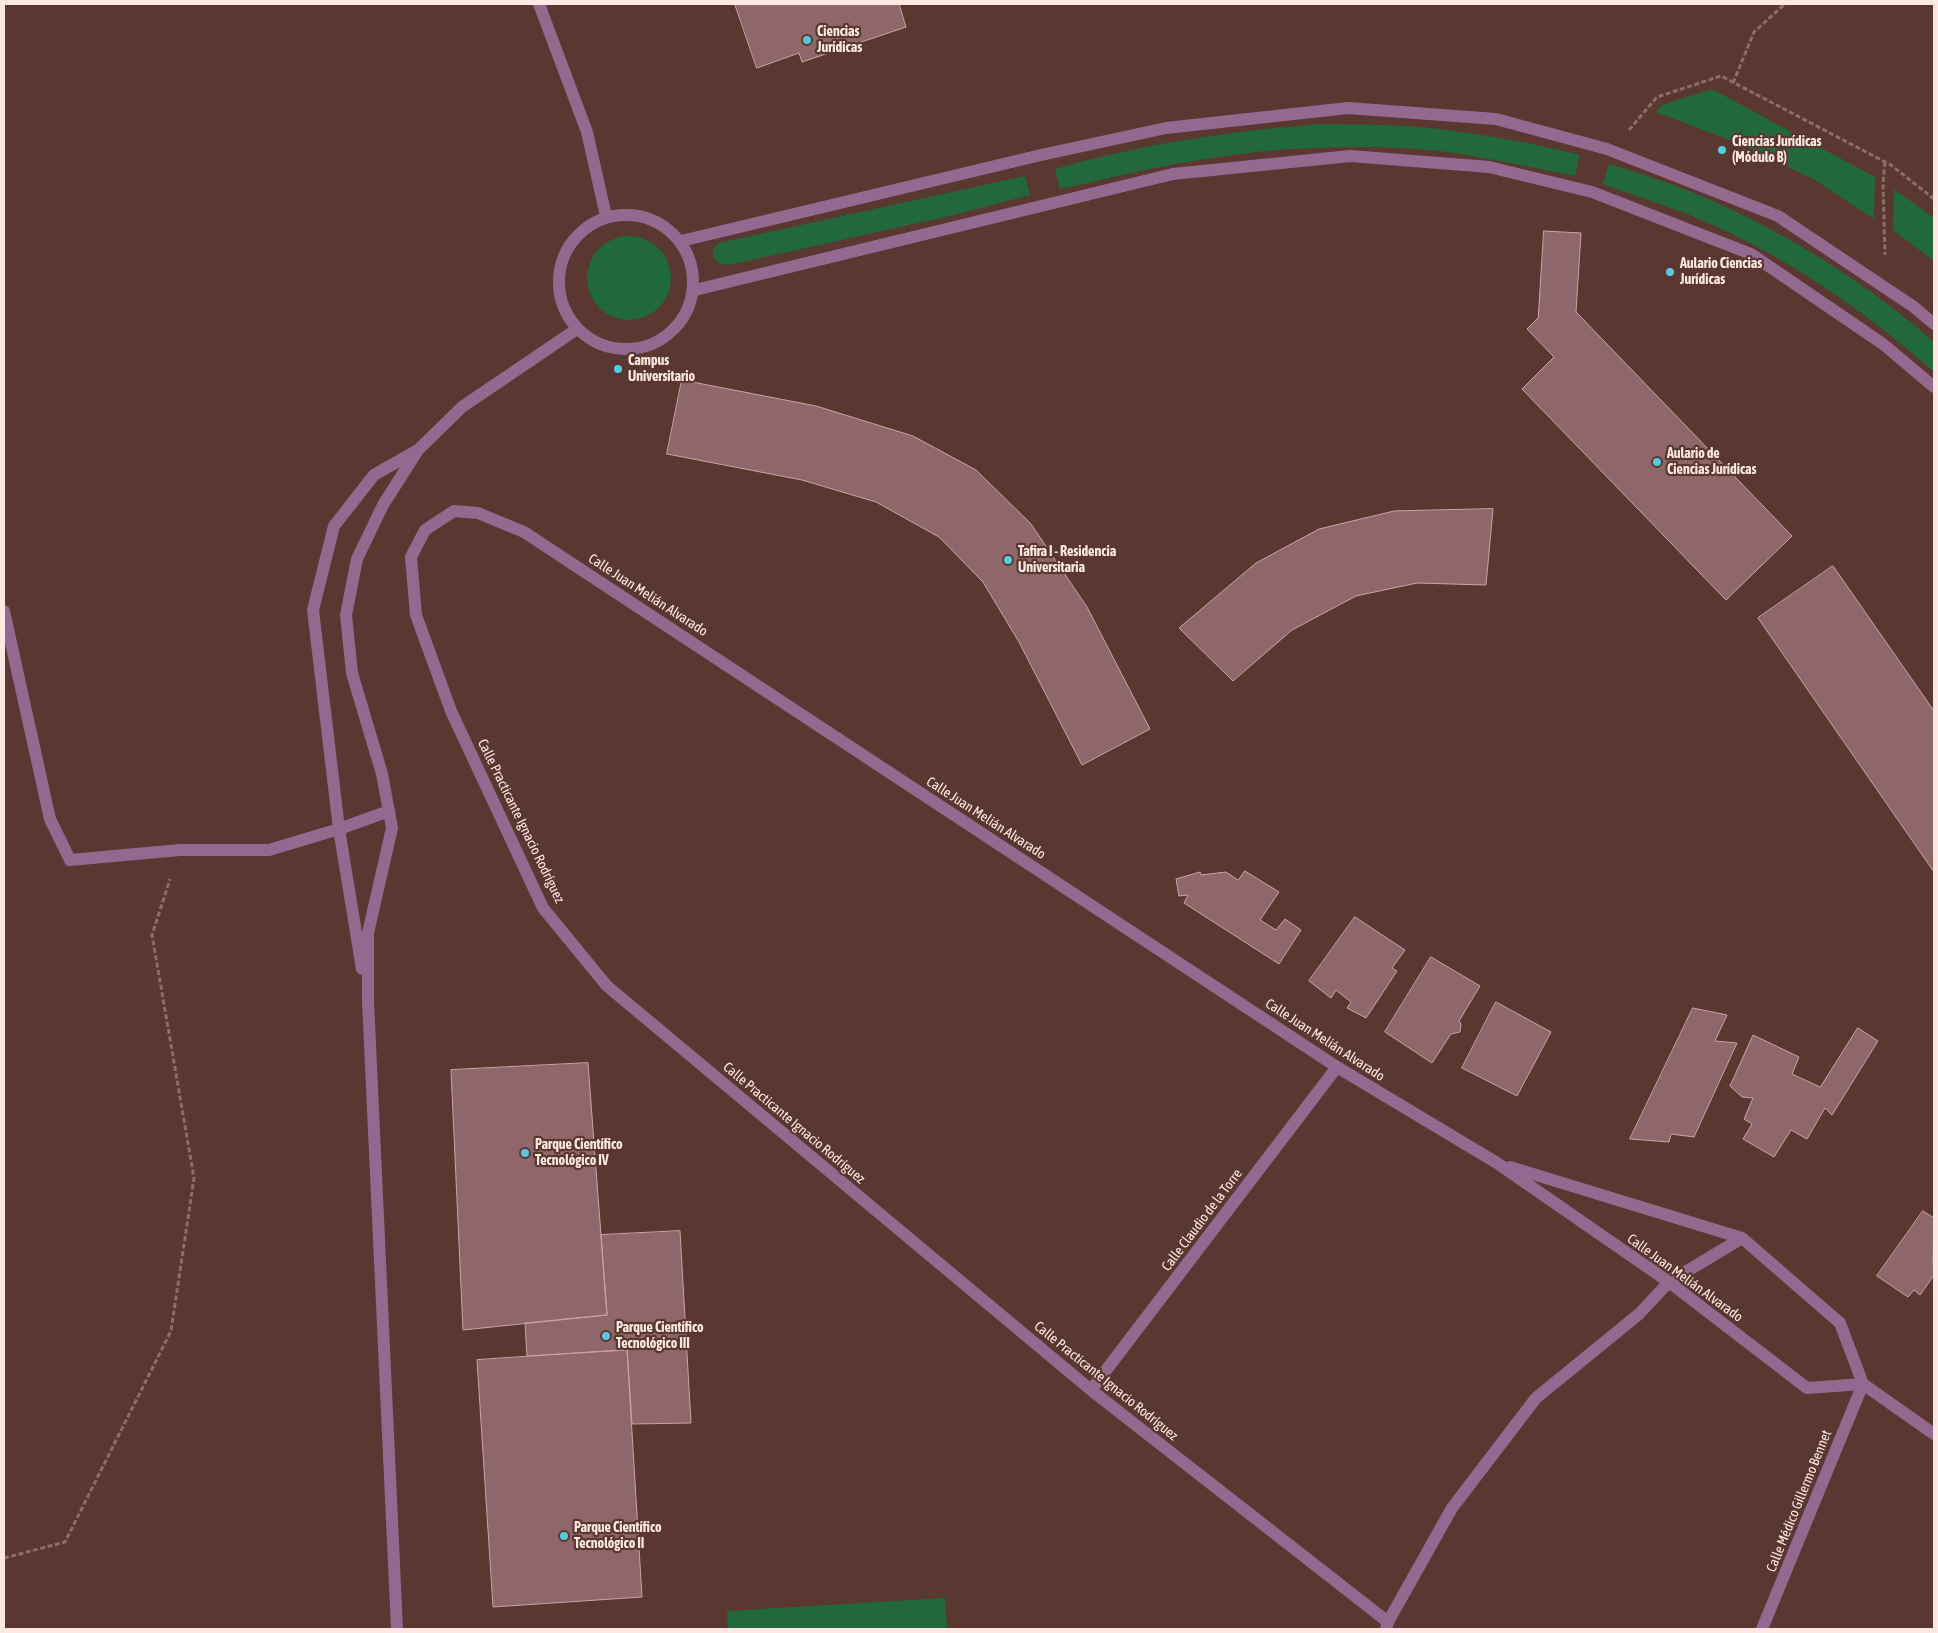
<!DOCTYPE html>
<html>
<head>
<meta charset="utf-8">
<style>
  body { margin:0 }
  #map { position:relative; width:1938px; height:1633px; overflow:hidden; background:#5a3731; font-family:"Asap Condensed",sans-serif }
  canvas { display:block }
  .frame { position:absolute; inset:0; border:5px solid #fee8e3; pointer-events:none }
</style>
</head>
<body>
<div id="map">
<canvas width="1938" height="1633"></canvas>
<div class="frame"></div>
</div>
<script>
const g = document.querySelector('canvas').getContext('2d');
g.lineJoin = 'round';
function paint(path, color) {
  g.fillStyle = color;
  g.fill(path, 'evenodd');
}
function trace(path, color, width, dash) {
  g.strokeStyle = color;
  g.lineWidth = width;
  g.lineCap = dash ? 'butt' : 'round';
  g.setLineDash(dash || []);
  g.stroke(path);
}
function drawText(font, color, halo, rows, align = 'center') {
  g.font = font + ' "Asap Condensed",sans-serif';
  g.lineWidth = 4.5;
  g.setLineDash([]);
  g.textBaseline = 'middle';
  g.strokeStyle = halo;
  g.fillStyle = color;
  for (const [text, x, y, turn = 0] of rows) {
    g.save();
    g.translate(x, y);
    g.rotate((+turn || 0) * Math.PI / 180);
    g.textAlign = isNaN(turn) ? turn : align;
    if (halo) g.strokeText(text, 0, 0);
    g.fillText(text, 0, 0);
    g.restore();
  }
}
paint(new Path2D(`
  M1712,89L1875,177L1874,219L1815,180L1737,143L1656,112L1662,105Z
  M1320,124C1353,125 1386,124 1419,127C1474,132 1527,142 1580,155L1575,176C1530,167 1485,157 1440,151C1400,147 1358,146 1318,148C1259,149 1199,159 1141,171C1114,176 1087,184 1060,189L1055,169C1141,144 1231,131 1320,124Z
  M1609,164C1641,174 1674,184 1706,198C1788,234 1867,283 1934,342V372C1861,307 1777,250 1685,213C1658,203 1630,194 1603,184Z
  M1025,176L1030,195L954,215L729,265L719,263L713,256V248L719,243Z
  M1894,189L1934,218V261L1893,230Z
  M587 278a42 42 0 1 1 84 0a42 42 0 1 1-84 0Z
  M945,1598L947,1629H728L727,1611Z`), '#21693a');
const building = new Path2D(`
  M735,4H899L906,27L802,62L799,53L757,68Z
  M1544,231L1581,233L1576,312L1792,536L1726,600L1522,389L1554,357L1527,329L1538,318Z
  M682,380L816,406L913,436L976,470L1031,524L1087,607L1150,729L1082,765L1019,642L983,582L939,537L876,502L802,480L667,454Z
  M1493,509L1486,585L1417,583L1356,596L1292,630L1233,681L1179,628L1256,563L1319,529L1394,511Z
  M1833,566L1934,711V872L1758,618Z
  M1245,871L1279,892L1260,920L1276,930L1285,919L1301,930L1279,964L1184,903L1188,895L1179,896L1176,879L1200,872L1201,875L1226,872L1238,880Z
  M1355,917L1405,950L1392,968L1397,971L1366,1018L1347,1008L1351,1002L1336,990L1331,998L1309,981Z
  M1431,957L1480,986L1459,1021L1461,1024L1460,1032L1451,1034L1432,1063L1385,1032Z
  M1496,1002L1551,1032L1517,1096L1462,1068Z
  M1693,1008L1727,1015L1715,1041L1737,1043L1694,1137L1671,1134L1669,1142L1630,1139Z
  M1858,1028L1878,1041L1832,1115L1825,1108L1807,1139L1791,1130L1774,1157L1743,1139L1752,1124L1744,1119L1753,1098L1742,1097L1730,1086L1753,1035L1799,1057L1792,1074L1820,1087Z
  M588,1063L607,1315L463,1330L451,1070Z
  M1923,1211L1934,1218L1933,1262L1934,1275L1920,1295L1914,1290L1908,1297L1877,1276Z
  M680,1231L691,1423L632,1424L627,1350L527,1356L525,1323L607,1315L601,1235Z
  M627,1350L642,1597L493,1607L477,1360Z`);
paint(building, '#8f676b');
trace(building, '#cea2a7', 1);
trace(new Path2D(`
  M1733,83L1754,32L1785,4
  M1629,130L1657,97L1721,76L1891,165L1934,199
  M1885,162L1883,183L1885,255
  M4,1558L65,1542L171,1331L194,1178L152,935L170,879`), '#8c6d68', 3, [5, 2.5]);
trace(new Path2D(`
  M4,611L50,819L70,860L180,850H269L339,829L389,811`), '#95698f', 12);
trace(new Path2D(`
  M539,4L587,132L606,216
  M559 282a67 67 0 1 1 134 0a67 67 0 1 1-134 0Z
  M681,241L1041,155L1166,128L1348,108L1496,119L1607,149L1778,216L1914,307L1934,324
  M695,290L1173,174L1350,156L1489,167L1592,192L1751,254L1883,344L1934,387
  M362,969L339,829L313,610L334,526L374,475L416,451
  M1510,1167L1742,1238L1840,1323L1863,1384L1762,1629
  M1091,1390L1337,1067
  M1388,1622L1091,1390L607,986L543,908L451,711L416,615L411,557L425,530L454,511L478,513L524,532L1337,1067L1497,1163L1669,1282L1807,1388L1863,1384L1934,1434
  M397,1629L368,1001V933L392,828L382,774L352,673L346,615L357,559L383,505L418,450L462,407L577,329
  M1386,1629L1388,1622L1452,1508L1536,1398L1639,1314L1669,1282L1742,1238`), '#95698f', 12);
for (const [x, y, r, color] of [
  [807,40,5,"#55cadf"],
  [1722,150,5,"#55cadf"],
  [1670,272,5,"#55cadf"],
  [618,369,5,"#55cadf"],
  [1657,462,5,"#55cadf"],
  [1008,560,5,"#55cadf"],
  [525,1153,5,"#55cadf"],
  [606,1336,5,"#55cadf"],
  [564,1536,5,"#55cadf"]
]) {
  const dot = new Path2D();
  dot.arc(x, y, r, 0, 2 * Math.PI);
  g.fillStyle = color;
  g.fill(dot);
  trace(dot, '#5a3731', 2);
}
drawText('bold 14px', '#fee8e3', '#5a3731', [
  ["Ciencias",817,32],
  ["Jurídicas",817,48],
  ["Ciencias Jurídicas",1732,142],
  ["(Módulo B)",1732,158],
  ["Aulario Ciencias",1680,264],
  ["Jurídicas",1680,280],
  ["Campus",628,361],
  ["Universitario",628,377],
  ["Aulario de",1667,454],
  ["Ciencias Jurídicas",1667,470],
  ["Tafira I - Residencia",1018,552],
  ["Universitaria",1018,568],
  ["Parque Científico",535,1145],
  ["Tecnológico IV",535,1161],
  ["Parque Científico",616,1328],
  ["Tecnológico III",616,1344],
  ["Parque Científico",574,1528],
  ["Tecnológico II",574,1544]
], 'left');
drawText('14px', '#fee8e3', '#5a3731', [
  ["Calle Juan Melián Alvarado",648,595,33],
  ["Calle Juan Melián Alvarado",986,818,33],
  ["Calle Practicante Ignacio Rodríguez",521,821,64],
  ["Calle Juan Melián Alvarado",1325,1040,33],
  ["Calle Practicante Ignacio Rodríguez",794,1123,40],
  ["Calle Claudio de la Torre",1202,1220,-53],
  ["Calle Juan Melián Alvarado",1685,1278,36],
  ["Calle Practicante Ignacio Rodríguez",1106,1381,39],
  ["Calle Médico Gillermo Bennet",1799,1501,-68]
]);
</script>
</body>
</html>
